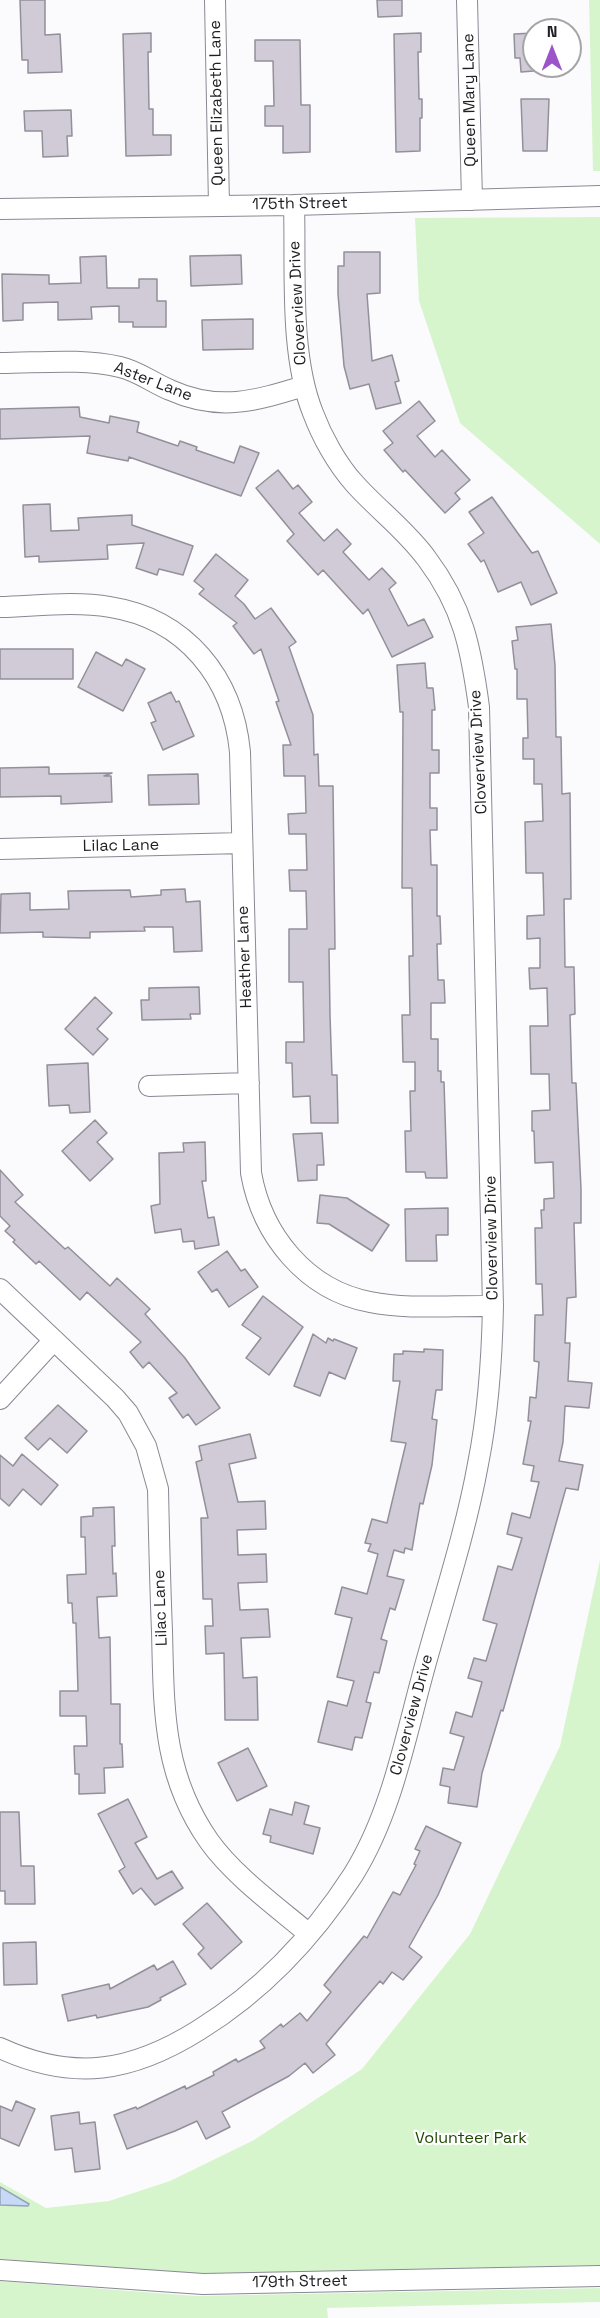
<!DOCTYPE html>
<html>
<head>
<meta charset="utf-8">
<style>
  body { margin:0 }
  #map { position:relative; width:600px; height:2318px; overflow:hidden; background:#fbfbfd; font-family:"Space Grotesk",sans-serif }
  canvas { display:block }
  .north { position:absolute; left:522px; top:18px; width:60px; height:60px; box-sizing:border-box; background:#fff; border:2px solid #a5a5a7; border-radius:50%; rotate:0deg; font-size:16px; font-weight:700; line-height:24px; text-align:center; color:#1f1f23 }
  .north::after { content:''; display:block; margin:auto; width:21px; height:27px; background:#9b55c9; clip-path:polygon(50% 0,100% 100%,50% 72%,0 100%) }
</style>
</head>
<body>
<div id="map">
<canvas width="600" height="2318"></canvas>
<div class="north">N</div>
</div>
<script>
const g = document.querySelector('canvas').getContext('2d');
g.lineJoin = 'round';
function paint(path, color) {
  g.fillStyle = color;
  g.fill(path, 'evenodd');
}
function trace(path, color, width, dash) {
  g.strokeStyle = color;
  g.lineWidth = width;
  g.lineCap = dash ? 'butt' : 'round';
  g.setLineDash(dash || []);
  g.stroke(path);
}
function drawText(font, color, halo, rows, align = 'center') {
  g.font = font + ' "Space Grotesk",sans-serif';
  g.lineWidth = 4.5;
  g.setLineDash([]);
  g.textBaseline = 'middle';
  g.strokeStyle = halo;
  g.fillStyle = color;
  for (const [text, x, y, turn = 0] of rows) {
    g.save();
    g.translate(x, y);
    g.rotate((+turn || 0) * Math.PI / 180);
    g.textAlign = isNaN(turn) ? turn : align;
    if (halo) g.strokeText(text, 0, 0);
    g.fillText(text, 0, 0);
    g.restore();
  }
}
paint(new Path2D(`
  M589,0H600V171H593Z
  M600,217V544L460,423L419,301L415,218Z
  M600,1560V2265L198,2276L0,2259V2182L46,2208L109,2201L170,2181L254,2140L362,2069L470,1934L560,1746Z
  M0,2281L196,2296L600,2288V2302L327,2308L328,2318H0Z`), '#d7f5cc');
const water = new Path2D(`
  M0,2187L29,2204L28,2206L0,2205Z`);
paint(water, '#c6daf8');
trace(water, '#94a2b8', 1.5);
const building = new Path2D(`
  M20,0H45V35L60,34L62,72L28,73V60H22Z
  M377,0H402V16L378,17Z
  M151,33V52H148L149,109H153V135H171V155L126,156L123,34Z
  M421,33V52H418L419,99H422V118H420V151L396,152L394,34Z
  M534,33V71L521,72L520,58H515L514,34Z
  M255,40H300L301,105H310V152L283,153V126H265V106H274L273,61H255Z
  M521,99H549L547,151H523Z
  M71,110L72,136H67L68,156L43,157L42,131H25L24,111Z
  M344,252H380V293L367,294L372,361L392,355L399,381L395,382L401,403L376,409L369,384L350,389L344,366L338,294V266H344Z
  M241,255L242,284L191,286L190,256Z
  M106,256L107,288H139V279H157V301H166V327H133V322H119V306L91,307L92,319L58,320V302L23,303V320L3,321L2,274L49,275V284L81,283L80,257Z
  M253,319V349L203,350L202,320Z
  M419,401L435,421L417,436L435,457L442,450L470,480L455,493L460,499L445,513L405,470L403,472L384,450L393,443L383,431Z
  M79,407L80,417L109,423L110,416L139,422L137,432L178,446L180,441L197,447L196,450L234,463L240,446L259,453L241,496L129,457L128,461L87,453L90,436L0,439V409Z
  M278,470L293,489L298,485L312,502L299,513L324,541L337,529L351,544L343,552L369,580L382,568L396,583L389,589L408,626L424,619L433,637L392,657L368,609L363,614L323,570L318,575L287,541L294,534L256,488Z
  M492,497L532,553L538,551L557,593L531,605L521,582L498,592L484,560L481,562L468,544L484,533L469,512Z
  M50,504L51,531L79,530L78,518L132,515V525L193,546L183,575L159,569L157,575L136,568L144,543L107,545L108,559L39,562V556L25,557L23,505Z
  M216,554L248,580L235,596L244,604L255,619L271,608L296,642L289,647L313,715L314,755L318,754L319,786H333L335,949H329L330,1015L332,1075H337L338,1123H311L310,1096L293,1097L292,1063H286V1042H304L303,982H289V929H307L306,891H290L289,870H307L306,834H289L288,814L306,813L305,776H284L283,745H291L276,702L279,701L261,649L254,654L233,626L237,623L199,594L204,589L194,581Z
  M551,624L555,665L556,737H561L562,794L570,793L571,899H564L565,967H574L575,1014L570,1015L572,1083H576L581,1189V1223H574L576,1297L567,1298L565,1343H570L568,1381L592,1383L589,1408L565,1406L563,1442L559,1461L583,1465L578,1490L566,1488L503,1711L501,1710L482,1773L477,1807L448,1803L450,1787L440,1785L443,1768L454,1770L464,1737L450,1733L456,1712L472,1717L482,1682L468,1678L474,1658L486,1661L497,1624L483,1620L498,1566L512,1570L522,1538L507,1534L512,1513L530,1518L539,1482L531,1481L534,1466L523,1464L531,1421H528L530,1397L536,1398L539,1362L534,1361L535,1315H543L542,1284H536L535,1228H542L541,1210H544V1199L554,1198L553,1162L535,1163L534,1131H532V1111L550,1110L549,1074H531L530,1026H548L547,988L530,989L529,968H540V938L527,939V916L544,915L543,873H526L525,822L543,821L542,784H534V759H523V738H528L527,699H517V669H515L512,641L518,640L516,627Z
  M0,649H73V679H0Z
  M96,652L122,666L126,659L145,669L123,711L78,687Z
  M425,663L427,688H433L435,710H432V750H439V773H430V808H437V830H430L431,865H437V916H440L441,944H437L438,980H444L445,1003H431V1039H438V1071H441V1082H444L447,1178H426L425,1172H406L405,1131H411L410,1091H415V1062H403L402,1015H410L409,956H413L412,888H402L403,712H400L397,665Z
  M171,692L176,702L179,701L194,736L163,750L151,723L156,721L148,703Z
  M49,767V774L112,773L104,776H111L112,802L61,804V796L0,797V768Z
  M198,774L199,804L149,805L148,775Z
  M185,889L186,902L200,901L202,951L174,952L173,927H144L145,931L90,932V938L43,937V932L0,933L1,894L30,893V910L69,909L68,891L130,890L131,897L161,895V890Z
  M199,987L200,1014H190L191,1019L142,1020L141,1000H149V988Z
  M95,997L112,1013L97,1029L108,1039L93,1055L65,1029Z
  M88,1063L90,1112L70,1113L69,1105L49,1106L47,1065Z
  M95,1120L107,1133L97,1142L113,1159L90,1181L62,1151Z
  M322,1133L324,1165H317V1180L298,1181L293,1134Z
  M205,1142L206,1181H202L208,1218L214,1217L219,1245L195,1249L194,1241L183,1242L181,1229L155,1233L151,1206L160,1204L159,1153L184,1152L183,1143Z
  M0,1170L23,1195L15,1202L65,1249L68,1247L110,1286L117,1278L150,1309L145,1314L185,1358L220,1408L196,1425L188,1414L183,1418L169,1398L177,1393L149,1362L143,1368L130,1352L141,1342L87,1292L80,1300L39,1261L36,1264L13,1242L15,1240L5,1231L10,1226L0,1216Z
  M320,1195L347,1198L389,1225L372,1251L329,1224L317,1223Z
  M448,1208V1235H436L437,1261H406L405,1209Z
  M227,1251L241,1271L245,1269L258,1287L229,1307L217,1289L212,1292L198,1272Z
  M263,1296L303,1327L269,1375L246,1358L261,1338L242,1325Z
  M313,1334L326,1343L328,1338L333,1341L334,1339L357,1348L345,1379L329,1372L320,1396L294,1386Z
  M424,1349L443,1350L442,1390H436L432,1419L437,1420L432,1465L423,1504L420,1503L412,1550L405,1548L404,1553L394,1550L387,1576L404,1580L395,1610L390,1608L381,1639L387,1641L379,1673L374,1672L366,1702L371,1703L362,1738L355,1737L352,1750L318,1742L328,1701L347,1706L354,1681L337,1677L352,1618L335,1614L342,1587L367,1594L378,1554L368,1551L371,1544L365,1543L372,1519L387,1523L406,1443L391,1441L400,1381H393L394,1354H403V1351L424,1352Z
  M58,1405L87,1431L67,1453L50,1438L38,1450L25,1438Z
  M250,1434L256,1458L229,1464L238,1502L265,1501L266,1529L237,1530L238,1555L266,1554L267,1582L238,1583L240,1610L268,1609L270,1637L241,1638L243,1678L257,1677L258,1720H225L224,1653L206,1654L205,1626H213L212,1599H203L201,1518H208L196,1462L202,1460L199,1446Z
  M22,1454L58,1485L41,1505L23,1489L9,1506L0,1498V1455L13,1466Z
  M114,1507L115,1546H112L113,1574L116,1573L117,1596L97,1597L99,1638L110,1637L111,1704H120V1744H122L123,1767L104,1768L105,1793L79,1794V1774H75L74,1746H87L86,1716H60V1691H78L76,1623H73L72,1603H68L67,1575L86,1574L85,1537H81V1517L93,1516V1508Z
  M248,1748L267,1786L237,1801L218,1763Z
  M128,1799L147,1837L135,1843L157,1879L172,1871L183,1888L155,1905L141,1888L133,1894L119,1871L125,1867L98,1814Z
  M295,1802L309,1806L304,1824L320,1828L313,1854L270,1842L271,1836L263,1834L270,1809L292,1815Z
  M0,1812H19L21,1866H34L35,1904H5V1891H0Z
  M426,1826L461,1843L438,1895L409,1947L422,1957L403,1980L392,1972L383,1984L380,1981L326,2044L335,2055L313,2073L305,2063L289,2076L222,2112L230,2127L206,2139L197,2121L175,2131L127,2149L114,2115L136,2107L137,2109L185,2086L186,2089L214,2075L213,2072L236,2059L238,2062L265,2048L260,2041L281,2024L283,2027L300,2013L307,2021L331,1992L324,1985L364,1936L367,1938L393,1892L400,1895L416,1865L414,1864L420,1851L415,1849Z
  M207,1903L242,1942L211,1969L198,1954L204,1948L183,1924Z
  M36,1942L37,1984L4,1985L3,1943Z
  M173,1961L186,1984L160,1998L161,2000L148,2007L97,2018L96,2015L68,2021L62,1995L109,1984L110,1989L154,1965L157,1970Z
  M16,2101L35,2109L19,2146L0,2138V2106L12,2111Z
  M79,2112L80,2124L95,2122L100,2169L75,2172L72,2148L55,2150L51,2116Z`);
paint(building, '#d0cbd7');
trace(building, '#93909a', 1.5);
const minor = new Path2D(`
  M215,0L219,206
  M467,0L472,200
  M0,209L294,205L600,196
  M0,363C39,363 81,358 120,367C138,371 153,383 170,390C219,412 255,401 304,386
  M0,607C36,606 75,601 110,607C186,619 233,678 240,752L251,1173C262,1235 306,1290 370,1302C408,1310 454,1305 493,1306
  M0,849L242,843
  M149,1086L249,1083
  M0,1289L115,1398L128,1413L146,1446L158,1489C159,1537 160,1584 162,1631C164,1708 162,1774 209,1841C233,1875 277,1907 309,1934
  M0,1399L54,1340
  M0,2048C74,2082 132,2072 199,2030C262,1991 313,1937 353,1875C390,1816 404,1744 422,1677C441,1606 465,1536 478,1464C488,1414 492,1356 493,1306L479,707C471,648 463,607 427,559C406,530 377,509 354,483C337,464 322,437 313,413C289,353 296,269 294,205
  M0,2270L203,2284L600,2276`);
trace(minor, '#898994', 22);
trace(minor, '#fff', 20);
drawText('16px', '#1f1f23', '#fff', [
  ["Queen Mary Lane",470,100,-91],
  ["Queen Elizabeth Lane",217,103,-91],
  ["175th Street",300,204,-1],
  ["Cloverview Drive",298,303,-93],
  ["Aster Lane",153,382,21],
  ["Cloverview Drive",479,752,-93],
  ["Lilac Lane",121,846,-1],
  ["Heather Lane",245,957,-92],
  ["Cloverview Drive",492,1238,-91],
  ["Lilac Lane",161,1608,-92],
  ["Cloverview Drive",412,1715,-75],
  ["179th Street",300,2282,-1]
]);
drawText('16px', '#1c4800', '#fff', [
  ["Volunteer Park",471,2139]
]);
</script>
</body>
</html>
